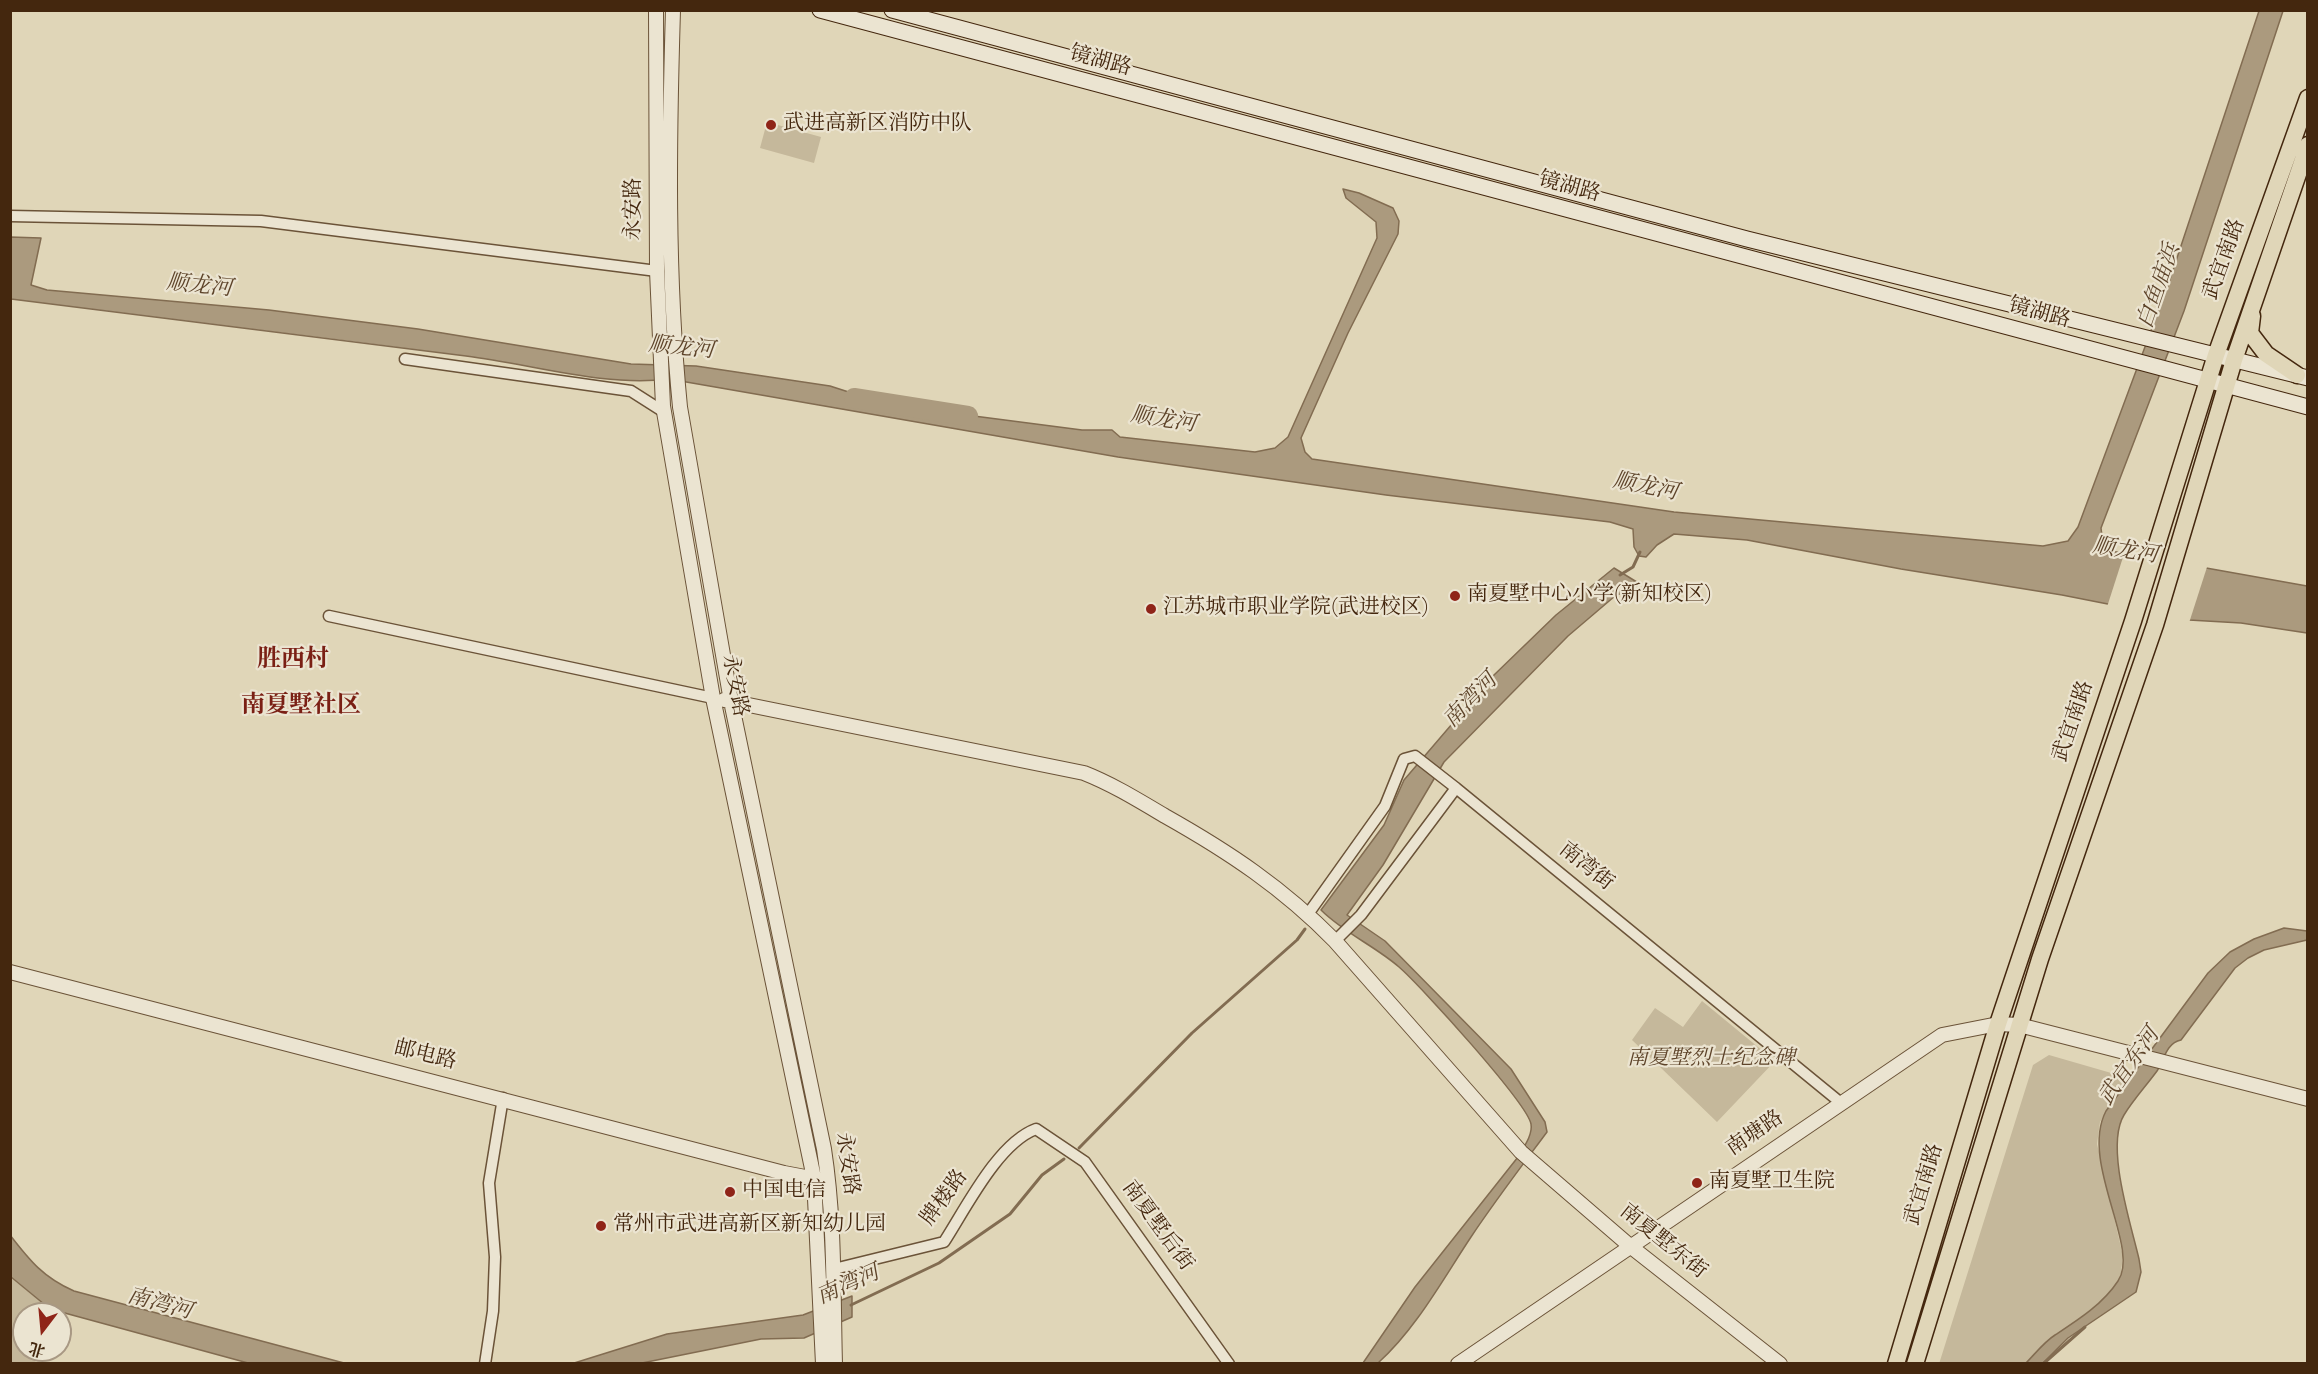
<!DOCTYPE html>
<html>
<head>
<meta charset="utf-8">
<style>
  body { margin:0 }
  #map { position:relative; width:2318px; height:1374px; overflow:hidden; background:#e0d6b8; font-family:"Sorts Mill Goudy","Noto Serif SC",serif }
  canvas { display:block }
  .frame { position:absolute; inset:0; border:12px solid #44270e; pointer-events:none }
  .north { position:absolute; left:12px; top:1302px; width:60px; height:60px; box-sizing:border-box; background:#ebe4d1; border:2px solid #a89883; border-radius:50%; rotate:196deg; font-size:16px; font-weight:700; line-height:24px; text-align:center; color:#44270e }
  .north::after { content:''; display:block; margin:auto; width:21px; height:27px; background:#8f2418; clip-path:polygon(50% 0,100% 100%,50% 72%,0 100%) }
</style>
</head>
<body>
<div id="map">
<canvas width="2318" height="1374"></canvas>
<div class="frame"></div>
<div class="north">北</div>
</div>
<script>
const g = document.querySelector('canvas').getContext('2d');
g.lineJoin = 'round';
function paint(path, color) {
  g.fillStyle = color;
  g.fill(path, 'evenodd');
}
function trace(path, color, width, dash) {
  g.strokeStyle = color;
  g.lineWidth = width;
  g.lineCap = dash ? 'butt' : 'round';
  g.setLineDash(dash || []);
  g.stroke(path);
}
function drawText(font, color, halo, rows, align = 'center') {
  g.font = font + ' "Sorts Mill Goudy","Noto Serif SC",serif';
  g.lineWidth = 4.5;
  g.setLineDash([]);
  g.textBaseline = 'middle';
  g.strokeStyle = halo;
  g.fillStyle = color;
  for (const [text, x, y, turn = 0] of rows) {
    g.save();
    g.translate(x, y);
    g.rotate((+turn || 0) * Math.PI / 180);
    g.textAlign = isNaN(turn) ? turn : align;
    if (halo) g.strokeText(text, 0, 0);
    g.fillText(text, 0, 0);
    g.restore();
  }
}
paint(new Path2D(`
  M767,122L821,137L814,163L760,148Z
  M1702,1001L1775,1061L1717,1122L1632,1040L1655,1008L1683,1027Z
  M2049,1055L2132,1079L2114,1099L2100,1122L2097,1144L2123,1256L2120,1280L2105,1297L2070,1327L2054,1335L2025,1363L1939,1364L2033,1065Z
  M10,1277L50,1309L48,1314H24V1350H39L35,1363H11Z`), '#c5b89b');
const water = new Path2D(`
  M2259,11H2283L2184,311L2101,528L2102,536L2111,551L2307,586V633L2241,623L2189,620L2062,595L1901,569L1747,540L1674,534L1657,545L1646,557L1639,556L1634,547L1633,529L1610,522L1386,495L1118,457L669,379C602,387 532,364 466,356C314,336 162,318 11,299L10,237L41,238L31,285L47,290L269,310L418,329L631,364L696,366L830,386L889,405L1082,430H1112L1120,437L1255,452L1275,448L1288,437L1377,238L1376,222L1346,198L1343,189L1359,193L1393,208L1399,221L1398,234L1348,333L1301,438L1305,452L1312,459L1674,512L2043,546L2068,541L2078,527L2168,285Z
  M1614,568L1640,584L1615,596L1568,636L1444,762L1383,865L1347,915L1385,941L1511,1069L1545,1122L1547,1132C1521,1167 1495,1201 1471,1237C1443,1279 1416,1329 1378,1363H1363L1415,1287L1518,1157C1523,1148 1533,1135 1531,1124C1527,1103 1420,985 1399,967C1375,946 1344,933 1321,910L1384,825L1404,780L1494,675L1556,615Z
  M2284,928L2307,931V940L2264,950L2248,958L2235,968L2181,1040C2166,1043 2164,1060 2157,1071C2146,1086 2133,1100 2124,1115C2105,1146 2131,1224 2139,1259L2141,1272L2136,1292L2068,1338L2043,1363L2025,1364C2035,1354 2044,1342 2055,1335C2078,1320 2103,1304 2118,1281C2141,1248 2079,1162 2106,1111L2208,973L2230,952L2254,939Z
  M10,1235C30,1261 44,1278 74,1291L344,1363H248L50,1309L11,1277Z
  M852,1296V1317L804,1338L761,1339L642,1363L571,1364L667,1334L803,1315Z`);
paint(water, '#ab9a7e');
trace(water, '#826c51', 1.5);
paint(new Path2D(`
  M2125,551L2208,564L2189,623L2107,607Z`), '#e0d6b8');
trace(new Path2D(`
  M1620,575L1633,567L1640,552
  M1079,1148L1192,1033L1297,940L1305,929
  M851,1305L939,1263L1010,1214L1042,1175L1064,1159
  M2043,1364L2085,1327`), '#826c51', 3);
trace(new Path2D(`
  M854,398L968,416`), '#ab9a7e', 20);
const minor = new Path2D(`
  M10,216L261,221L657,271
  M405,359L631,391L664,412
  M329,616L713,698
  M1308,914L1385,806L1404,759L1415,756L1456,788
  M1335,941L1361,915L1456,788L1841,1103
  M834,1269L944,1242C966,1208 998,1143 1036,1129L1085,1162L1229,1364
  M485,1364L493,1311L495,1257L489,1183L503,1098`);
const tertiary = new Path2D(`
  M656,10L657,271L663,406L713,698L814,1178L823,1364
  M673,10C669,143 667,275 680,407L731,701L824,1149C835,1220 833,1292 835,1364
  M724,700L1084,773C1112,784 1138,800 1165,816C1229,852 1283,888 1335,941L1521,1152L1630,1246L1780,1364
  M10,972L784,1173L821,1180
  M1458,1364L1942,1035L1998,1024L2019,1025L2308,1099`);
const secondary = new Path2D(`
  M820,10L2308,407
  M892,10L1747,239L2308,378`);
const primary = new Path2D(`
  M2252,316L2250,333L2266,354L2297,375
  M1896,1364L1998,1024L2133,621L2216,355L2308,98
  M1915,1364L2040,959L2155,625L2234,360L2308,145`);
trace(minor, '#6b5338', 13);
trace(tertiary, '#6b5338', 16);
trace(secondary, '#44270e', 17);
trace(primary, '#44270e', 19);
trace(minor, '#ebe4d1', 10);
trace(tertiary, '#ebe4d1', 14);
trace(secondary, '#ebe4d1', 15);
trace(primary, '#e0d6b8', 16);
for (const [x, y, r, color] of [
  [771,125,6,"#8f2418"],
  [1455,596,6,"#8f2418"],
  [1151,609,6,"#8f2418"],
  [1697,1183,6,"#8f2418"],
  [730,1192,6,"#8f2418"],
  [601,1226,6,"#8f2418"]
]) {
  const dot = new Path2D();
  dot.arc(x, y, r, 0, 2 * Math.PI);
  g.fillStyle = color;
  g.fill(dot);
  trace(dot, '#ebe4d1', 2);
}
drawText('21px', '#44270e', '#ebe4d1', [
  ["镜湖路",1100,63,15],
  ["镜湖路",1569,189,15],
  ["永安路",635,209,-90],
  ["武宜南路",2226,260,-70],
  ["镜湖路",2039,315,15],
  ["永安路",733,686,79],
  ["武宜南路",2075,722,-71],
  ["南湾街",1585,868,39],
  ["邮电路",425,1057,14],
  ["南塘路",1756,1135,-34],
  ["永安路",845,1164,82],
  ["武宜南路",1926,1185,-73],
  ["牌楼路",946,1199,-54],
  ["南夏墅后街",1156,1227,54],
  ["南夏墅东街",1662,1243,39]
]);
drawText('21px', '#44270e', '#ebe4d1', [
  ["武进高新区消防中队",783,125],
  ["南夏墅中心小学(新知校区)",1467,596],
  ["江苏城市职业学院(武进校区)",1163,609],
  ["南夏墅卫生院",1709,1183],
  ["中国电信",742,1192],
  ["常州市武进高新区新知幼儿园",613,1226]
], 'left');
drawText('italic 21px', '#5e442a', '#ebe4d1', [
  ["南夏墅烈士纪念碑",1711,1060]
]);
drawText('italic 22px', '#5e442a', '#ebe4d1', [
  ["白鱼庙浜",2161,287,-71],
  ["顺龙河",199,288,6],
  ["顺龙河",681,350,6],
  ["顺龙河",1163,422,9],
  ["顺龙河",1645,489,11],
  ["顺龙河",2125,553,9],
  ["南湾河",1472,702,-46],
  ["武宜东河",2131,1068,-55],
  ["南湾河",849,1287,-24],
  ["南湾河",159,1306,15]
]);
drawText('bold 24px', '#7a1f14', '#ebe4d1', [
  ["胜西村",293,662],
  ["南夏墅社区",301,708]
]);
</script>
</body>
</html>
